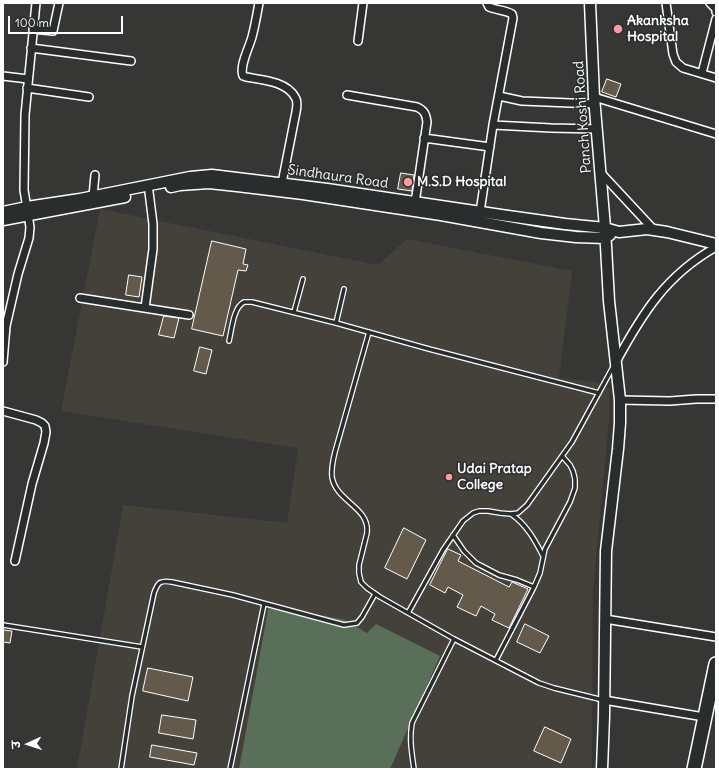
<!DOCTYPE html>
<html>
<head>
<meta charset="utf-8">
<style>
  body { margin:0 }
  #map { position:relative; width:719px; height:772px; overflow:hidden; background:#363634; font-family:Delius,"Playpen Sans Deva",sans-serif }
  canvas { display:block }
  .frame { position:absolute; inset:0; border:4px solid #fff; pointer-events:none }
  .north { position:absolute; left:8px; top:724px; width:40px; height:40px; -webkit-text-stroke:3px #2a2d2e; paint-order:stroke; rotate:267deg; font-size:11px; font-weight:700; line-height:16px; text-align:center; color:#fff }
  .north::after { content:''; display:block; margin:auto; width:14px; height:18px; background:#fff; clip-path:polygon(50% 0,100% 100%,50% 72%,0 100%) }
  .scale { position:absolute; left:8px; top:16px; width:115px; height:18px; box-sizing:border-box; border:2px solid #fff; border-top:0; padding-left:5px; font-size:12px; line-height:14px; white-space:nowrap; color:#fff; -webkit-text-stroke:3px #2a2d2e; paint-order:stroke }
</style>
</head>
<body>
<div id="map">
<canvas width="719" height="772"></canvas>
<div class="frame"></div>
<div class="north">उ</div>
<div class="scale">100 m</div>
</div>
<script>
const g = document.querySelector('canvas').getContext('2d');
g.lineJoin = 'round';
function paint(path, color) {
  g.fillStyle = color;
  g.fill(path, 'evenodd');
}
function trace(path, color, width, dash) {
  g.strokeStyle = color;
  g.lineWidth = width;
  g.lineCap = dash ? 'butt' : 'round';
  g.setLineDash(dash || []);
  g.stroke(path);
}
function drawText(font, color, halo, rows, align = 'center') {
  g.font = font + ' Delius,sans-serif';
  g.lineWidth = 3;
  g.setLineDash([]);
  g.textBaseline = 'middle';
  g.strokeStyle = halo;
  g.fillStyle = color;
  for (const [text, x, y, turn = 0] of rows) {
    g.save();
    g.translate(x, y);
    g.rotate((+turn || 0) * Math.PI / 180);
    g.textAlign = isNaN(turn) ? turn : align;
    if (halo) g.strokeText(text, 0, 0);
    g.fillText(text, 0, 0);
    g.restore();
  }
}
paint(new Path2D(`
  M100,209L378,265L407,239L572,271L559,378L596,382L610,388L609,421L593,590L592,769H77L123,505L287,523L298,448L61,411Z`), '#44413b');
paint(new Path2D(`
  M269,605L345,620L367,633L376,624L440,656L390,769H239Z`), '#5a6f5a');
const building = new Path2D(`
  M607,79L621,84L616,97L602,92Z
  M401,173L414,175L412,191L398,189Z
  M212,241L246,249L243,264L248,265L246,271L238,270L223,336L192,329Z
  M129,275L142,277L139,297L126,295Z
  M164,316L179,318L174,338L159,335Z
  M200,347L212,350L206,374L194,371Z
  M404,528L426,540L407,579L385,568Z
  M448,549L461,555L458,561L509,587L512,582L528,589L509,628L492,620L495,614L481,606L476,616L457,607L463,595L448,587L445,593L430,585Z
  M525,624L549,636L540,653L517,642Z
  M3,630L12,631L10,643L3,642Z
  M148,668L193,677L188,701L143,691Z
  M162,715L196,720L193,739L159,733Z
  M545,727L571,739L561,763L534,751Z
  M152,745L197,753L194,765L150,757Z`);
paint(building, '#645a4b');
trace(building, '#fff', 1);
const lane = new Path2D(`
  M294,312L303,279
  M336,323L344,289
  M369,332L335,452C333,460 331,468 332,477C336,502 370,507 367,533L359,565V573L361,582L367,588L380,597L454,639L539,683L554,688L603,700
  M229,341C232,329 233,308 244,302H252L336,323L429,349L599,393
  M511,514C526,524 535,540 543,556
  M453,535L464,551L476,563L499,575L517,580L534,587
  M408,613L443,550L463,521L473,513L479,511H488L500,513L511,514L518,513L527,505L572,442L613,367
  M3,625L142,647
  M496,660L534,587L540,573L545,549L570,502L575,488V479L573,471L570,465L562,456
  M121,769L132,696L154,593C158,582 160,580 172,582L233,595L344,625L357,623L362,617L375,594
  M230,769L264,604
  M414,769C412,753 409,740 412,723L454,639`);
const street = new Path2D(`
  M259,3C257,14 255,26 252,37C249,48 239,66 243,76L246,77C262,80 286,81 295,97C298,101 297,107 296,112L282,183
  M666,3L673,54L676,62L683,68L716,78
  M710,3L716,9V12
  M33,29L53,31L59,3
  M358,41L363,3
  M31,48L131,61
  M702,73L716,19
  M3,76L28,79
  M27,88L89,97
  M347,95L417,107C424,110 426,114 427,122L415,203
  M499,96L522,101L595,104
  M594,97L716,134
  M493,125L551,128L597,129
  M424,138L490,147
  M600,172L654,230
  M93,196L95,175
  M480,212L493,125L513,18L512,14C505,10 496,10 489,7L487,3
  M80,298L189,315
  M145,308L153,249V224L149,192
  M3,362L6,326L18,274L29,238L30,227L24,190L25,115L36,3
  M616,362C642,314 666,275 716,247
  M620,400L670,401L696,399H716
  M3,411L36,420L42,423L45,426L46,432L44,443L32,484L15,561
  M605,619L716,637
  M604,700L704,717`);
const secondary = new Path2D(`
  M590,3L594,97L605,228L609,301L620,400V423L618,449L606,551L604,716L602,769
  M171,187L180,185L209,183L237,186L303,194L441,215L541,233L576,237L605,238L610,235
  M3,212L27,207L80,199L190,177L212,175L327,189L501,215L565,224L605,228L619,232L647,229L667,232L716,244
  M3,220L125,197`);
const highway = new Path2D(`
  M694,769L716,664`);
trace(lane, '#fff', 6);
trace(street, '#fff', 10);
trace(secondary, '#fff', 13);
trace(highway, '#fff', 16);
trace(lane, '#2a2d2e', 3.5);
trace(street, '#2a2d2e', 7);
trace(secondary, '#2a2d2e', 10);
trace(highway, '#2a2d2e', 13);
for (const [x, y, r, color] of [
  [618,29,5,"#ff9aa2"],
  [408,182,5,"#ff9aa2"],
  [449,477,4,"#ff9aa2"]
]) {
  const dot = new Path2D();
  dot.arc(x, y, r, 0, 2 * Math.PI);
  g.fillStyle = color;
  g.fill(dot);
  trace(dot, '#2a2d2e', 1.5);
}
drawText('bold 14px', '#fff', '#2a2d2e', [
  ["Akanksha",627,21],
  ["Hospital",627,37],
  ["M.S.D Hospital",417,182],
  ["Udai Pratap",457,469],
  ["College",457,485]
], 'left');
drawText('14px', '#fff', '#2a2d2e', [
  ["Panch Koshi Road",583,117,-94],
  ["Sindhaura Road",338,177,8]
]);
</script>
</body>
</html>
